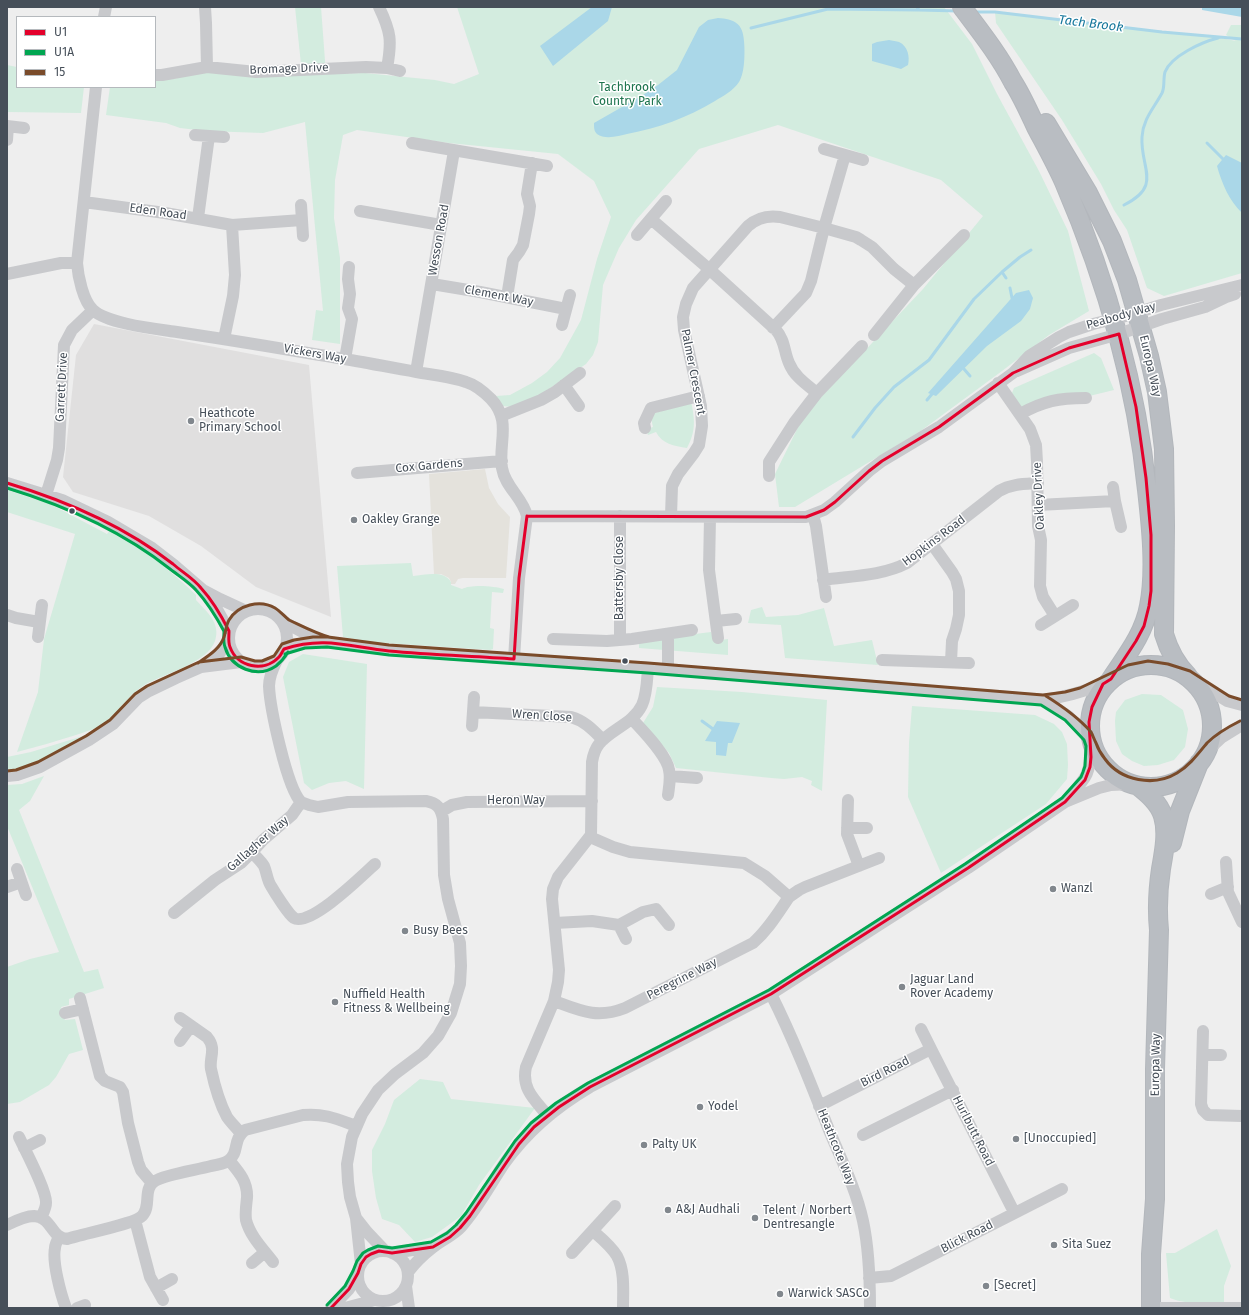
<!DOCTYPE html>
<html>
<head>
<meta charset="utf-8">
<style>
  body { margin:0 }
  #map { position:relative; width:1249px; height:1315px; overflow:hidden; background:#eee; font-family:"Fira Sans",sans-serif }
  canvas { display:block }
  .frame { position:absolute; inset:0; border:8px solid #464f59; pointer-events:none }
  .legend { position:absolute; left:16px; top:16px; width:140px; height:72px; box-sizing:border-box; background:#fff; border:1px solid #b5b9bd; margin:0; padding:5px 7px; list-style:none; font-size:12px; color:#464f59 }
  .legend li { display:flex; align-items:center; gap:8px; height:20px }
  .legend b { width:20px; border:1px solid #b5b9bd }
</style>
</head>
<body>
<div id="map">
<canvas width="1249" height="1315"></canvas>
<div class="frame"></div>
<ul class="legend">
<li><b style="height:5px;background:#e4002b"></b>U1</li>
<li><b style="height:5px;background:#00a651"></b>U1A</li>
<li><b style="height:5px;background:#7a4b2a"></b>15</li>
</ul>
</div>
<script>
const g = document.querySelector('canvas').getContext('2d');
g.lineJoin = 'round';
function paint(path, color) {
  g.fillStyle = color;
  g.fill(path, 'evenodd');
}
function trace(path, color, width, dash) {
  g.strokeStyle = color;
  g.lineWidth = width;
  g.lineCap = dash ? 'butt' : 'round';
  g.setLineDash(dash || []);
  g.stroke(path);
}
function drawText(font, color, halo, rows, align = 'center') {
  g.font = font + ' "Fira Sans",sans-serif';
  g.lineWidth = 3;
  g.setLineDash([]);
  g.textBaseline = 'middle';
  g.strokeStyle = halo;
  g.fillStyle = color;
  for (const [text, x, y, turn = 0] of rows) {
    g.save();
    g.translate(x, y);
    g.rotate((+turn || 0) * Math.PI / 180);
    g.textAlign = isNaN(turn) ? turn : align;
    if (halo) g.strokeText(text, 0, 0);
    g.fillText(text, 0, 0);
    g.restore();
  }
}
paint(new Path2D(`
  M485,469L489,488L498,504L510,517L506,578H463L458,579L455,584H451V582L449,578L441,574L434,575L429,474Z`), '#e4e2dc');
paint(new Path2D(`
  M94,324L309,365L331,617L256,587L201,546L149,516L73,492L63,477L76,355Z`), '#e0dfdf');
paint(new Path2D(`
  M295,7H321L326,74L365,73L435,80L454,84L479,74L457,7H944L972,44L997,94L1039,171L1068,231L1089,311L1049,335L1002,371L922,430L795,507H779L775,474L804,415L923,289L983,216L941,180L778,125L699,149L636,220L619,248L603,285L598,342L593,355L586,364L537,397L511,407L503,406L496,396L510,395L532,383L547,372L560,358L581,320L597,259L611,217L594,181L558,154L449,143L357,130L343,135L335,180L334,218L340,258V344L312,340L316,310L323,311L305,122L263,133L206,131L180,128L166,123L106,115L110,87H155V79H174L210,69L302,74Z
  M995,12L1216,37L1236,41L1226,35L1231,25H1242V273L1164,296L1147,288L1127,230L1114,210L1101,184L1062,120L996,23Z
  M7,65L17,67V87H84L81,113L7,112Z
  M1094,353L1101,358L1114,390L1040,408L1025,415L1012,393L1014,388Z
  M691,401C695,420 696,431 687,448C674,446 662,444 656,432L648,435L646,429L653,427L651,418L652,414Z
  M7,490L50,504L107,534L110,530C142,547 170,570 196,595V600C207,612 221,623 215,641C208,662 165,674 146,684C127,695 119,714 101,725C94,730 84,732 76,735C56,741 37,747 17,752L38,692L44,639L75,534L7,512Z
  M411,563L413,576C425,575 444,570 451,582V585L462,589C471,584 494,586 504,589L503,593L492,592L490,628L494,629L493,649L490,650L369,642L343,637L337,566Z
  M762,607L766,617L798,615L824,608L834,646L872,640L878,665L785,658L781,625L748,623L751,610Z
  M711,632L714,641L728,639V655L639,648V641Z
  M303,654L367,664L364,789L346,781L329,783L312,790L304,783L283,677L289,662Z
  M657,687L742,692L827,700L822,791L811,785L812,781L802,777L784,779L771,778L676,768L669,753L643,723L653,707Z
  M1142,694L1161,695L1183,710L1188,729L1185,747L1174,760L1158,765L1144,766L1132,761L1122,754L1116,741L1115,721L1116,712L1125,700Z
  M912,706L1035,715L1054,724L1062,732L1067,744L1068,765L1067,779L1046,804L941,873L908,797L909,743Z
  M86,735V736L55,754L28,767L7,772V757L31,752Z
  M44,776L30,801L19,810L84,972L98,969L104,988L69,999V1005L61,1007L65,1020L75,1019L83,1050L69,1054L56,1077L49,1085L20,1102L7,1104V967L30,959L59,952L7,826V785L22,784Z
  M420,1079L443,1082L451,1099L535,1108L479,1185L461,1216L432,1237L415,1242L399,1225L382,1219L376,1198L372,1171V1150L385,1124L394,1100Z
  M1217,1229L1231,1266L1224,1286V1303C1206,1303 1187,1305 1170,1298L1166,1253H1175Z`), '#d3ecdf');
paint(new Path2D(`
  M592,7H612L608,21L553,66L540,46Z
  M1202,7H1242V17L1202,10Z
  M718,18C734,19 743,23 744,41C745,52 745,73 739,82C733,91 723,96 715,101C687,118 658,128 627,134C619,136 605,140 597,134C594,131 594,128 594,123L643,95L658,85L677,70L699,27L708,20Z
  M889,40C892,41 897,41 899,42C908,46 910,57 908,65L901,69L872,61V44L877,42Z
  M1226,155L1242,163V213C1229,200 1222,184 1217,166Z
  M1029,290L1033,298L1030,309L1021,321L987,346L936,396L928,393L1016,293Z
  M717,721L740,723L732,743H728L726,756L716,755V742L705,741Z`), '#aad7e8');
trace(new Path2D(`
  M917,7L919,10L958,11
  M974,12H995L1162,32L1242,39
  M751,28L828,9L919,10
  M1207,143L1223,159
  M1124,205C1163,186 1140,168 1142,137C1143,119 1154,108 1162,93C1165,87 1163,79 1165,72C1171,56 1202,42 1218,38
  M1002,272L1006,278
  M1010,288L1012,298
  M964,369L970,376
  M927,400L932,394
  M853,437L875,408L894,387L929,360L974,299L1002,272L1020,257L1031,250
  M702,721L713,729`), '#aad7e8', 3);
const highway = new Path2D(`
  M962,7C980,31 999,55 1013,82C1022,96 1029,112 1036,127C1046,146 1056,164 1064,182C1107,282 1136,382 1147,490C1151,525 1156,571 1149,606C1144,634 1126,656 1111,679
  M1046,123L1088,193L1112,241L1127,280L1149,356L1157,392L1164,449L1165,526L1164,634C1169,651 1176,664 1188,676
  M1090 726a61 61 0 1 1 122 0a61 61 0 1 1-122 0Z
  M1138,786C1148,794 1159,803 1163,816C1168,832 1164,852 1161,869C1158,889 1157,910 1159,930L1155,1069V1199L1151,1254V1308
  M1172,843L1180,811L1199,763`);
trace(highway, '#b3b7bc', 20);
trace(new Path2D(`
  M205,7L206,23L207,67
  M379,7C391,32 392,41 387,68
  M104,17L106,7
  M155,75H162L207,67L256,72L366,67L387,68L400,71
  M96,87L77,263C78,276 83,301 93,310C108,324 157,329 177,332C239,341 301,352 362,362C382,366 402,369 422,373C436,375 452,377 466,382C476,385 484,392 491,399C512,421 498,443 502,468C505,487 523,498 527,516L519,578L514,659
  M7,126L24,128
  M195,135L224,137
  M7,140L8,126
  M412,143L547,166
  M824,149L863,160
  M84,202L165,213L232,225L302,220
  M301,205L303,236
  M360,211L441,225
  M198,218L209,136
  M651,219L709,269L776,330C785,340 784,352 789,363C794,376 806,384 817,393
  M637,235L666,201
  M7,274L61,263H77
  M432,284L480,292L566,309
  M507,297L513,260L519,252L523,245L529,214L530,206L527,194L532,163
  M562,325L570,295
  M773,328L806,293L811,281L824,228L845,155
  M874,335L914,285L964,235
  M224,339L233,296L235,275L232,225
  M345,359L352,319L348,308L350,294L348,279L349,267
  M1017,371L1069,348L1119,334L1162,319L1205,307L1226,297L1235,294
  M416,372L454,151
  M998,383L1030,429L1036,445L1037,462L1038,526L1041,540L1040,586L1043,597L1055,616
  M564,385L579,406
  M1020,414C1044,401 1058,398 1086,398
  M501,416L541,400L555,392L580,373
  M645,428L644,423L651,408L699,396
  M357,473L502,461
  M769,476V462L794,423L817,393L862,346
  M7,483L62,500L108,522L152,548L174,565L203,590L220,599L246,611
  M1113,487L1115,501L1121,527
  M46,495L57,460L59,448L64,345L72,330L93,310
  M1038,505L1115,501
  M813,515L816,526L826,597
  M527,516L806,517L824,510L835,502L869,471L882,461L939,427L1013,373L1029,356L1059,337L1069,332L1093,324L1126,316L1161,305L1242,285
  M620,516V640
  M671,516L672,486L678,474L694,453L699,445L702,426L701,406L684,330L683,317L686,304L693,288L748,226C757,218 767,215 780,217L824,228L856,237L861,240L872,247L894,269L914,285
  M710,517L709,570L718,638
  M932,544L952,572L956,579L959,591V615L956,629L952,641L951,662
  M823,580C851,576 882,576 907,563L999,491C1011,484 1024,484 1038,483
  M206,594L214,604L229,631
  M229 638a29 29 0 1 1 58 0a29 29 0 1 1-58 0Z
  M7,615L16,618L39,622
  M282,621L310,636L322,640
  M716,621L736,619
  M1041,625L1073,605
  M668,634V670
  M38,637L42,605
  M553,639L607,641L632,639L692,630
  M284,649L304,643L327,642L389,650L648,668L1043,700C1065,697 1083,692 1103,684
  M277,660C273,668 269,677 269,686C270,708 287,788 301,802
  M882,660L969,663
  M202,667L219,654L228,641
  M1196,682L1227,701L1242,705
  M1043,700L1068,716L1089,738
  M473,712L571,717C585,721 593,730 603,740
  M632,719C643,731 667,755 669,770C671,778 669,787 668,795
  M472,726L474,697
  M1208,750L1221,738L1242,725
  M7,776L17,775L40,767L89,740L113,724L138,698L149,691L176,678L201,667L241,662
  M670,776L697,778
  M1068,798C1087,777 1090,775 1091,746
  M848,800L847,834L859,866
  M442,811L452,805L467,802L592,801
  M847,828H867
  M252,852C256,857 261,861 264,866C267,873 267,880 271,886C275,893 289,915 294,918C309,928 363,875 375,864
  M1226,862L1228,892L1242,922
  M17,869L26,895
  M7,887L21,882
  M1211,894L1228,887
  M789,897L799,890L805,887L879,858
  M174,913L215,880L241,863L252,852L263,840L292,815L301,802L309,805L318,807L348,802L426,801C437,803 441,808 443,819L444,875L448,899L460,943L461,966L460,984L451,1013L438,1036L423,1053L395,1074L378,1090L362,1114L352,1137L347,1164L348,1182L350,1197L356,1218L361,1264
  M555,923L592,921L619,925L643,912L656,909L669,925
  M619,925L626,939
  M771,994C793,1038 811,1084 829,1130C841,1159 856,1189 863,1221C869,1249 870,1279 870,1308
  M80,998L100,1076L105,1081L120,1087L123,1092L128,1123L138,1162L141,1170L152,1183
  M554,1001C581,1011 597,1019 625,1008L753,943C768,930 778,913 789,897L765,876L744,863L630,852L613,847L590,837
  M65,1013L83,1009
  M180,1018L207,1037C217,1049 209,1057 211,1069C214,1083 220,1104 227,1117C231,1123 237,1128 241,1134
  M1203,1031L1201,1104L1203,1110L1208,1115L1242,1116
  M180,1041L191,1026
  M931,1049L1014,1212
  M1203,1055H1221
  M819,1106L931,1049L921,1029
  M548,1116C535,1100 521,1089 526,1067L554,1001L558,982L559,970L552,899L553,889L558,877L591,835L592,762C593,756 595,749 599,744C611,729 633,724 642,705C647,694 647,680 648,668
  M863,1135L953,1090
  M19,1137C25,1150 47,1191 46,1203C46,1208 43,1213 41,1218
  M24,1148L40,1140
  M229,1160C239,1172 248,1182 247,1198C246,1206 245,1213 246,1220C250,1236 263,1249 273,1262
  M356,1218L367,1232L385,1251
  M135,1220L150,1277L163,1300
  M7,1225C15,1221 25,1216 34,1216C52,1217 51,1238 67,1239C81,1234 135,1224 142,1216C152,1206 142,1189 155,1181C166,1174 197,1170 211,1166C217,1165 223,1164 228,1161C240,1152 232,1140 245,1130L303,1115C324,1113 337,1119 356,1126
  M593,1231C601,1238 611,1246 617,1256C625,1271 623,1291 623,1308
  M59,1236C58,1240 55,1244 55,1248C52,1262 61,1295 66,1308
  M358 1276a25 25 0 1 1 50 0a25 25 0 1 1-50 0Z
  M392,1253L433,1247
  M572,1253L615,1206
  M252,1263L265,1252
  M408,1272C415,1263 423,1255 432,1248C441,1240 453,1236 461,1227C478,1208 490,1185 504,1164C527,1131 556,1107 590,1087L771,994L968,868L1065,802L1099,788L1111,785L1133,784
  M869,1278L891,1276L901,1271L1062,1189
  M406,1286L409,1308
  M156,1288L172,1279
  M77,1308L85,1305
  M331,1308L349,1289L358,1273
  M345,1308L375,1300
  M1160,1308H1242`), '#c8c9cc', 12);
trace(highway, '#b9bdc2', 18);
trace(new Path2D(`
  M7,483C67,501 123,525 173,564C182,572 193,578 201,588C213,601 221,615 229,631
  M527,516L806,517L824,510L835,502L869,471L882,461L939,427L1013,373L1069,348L1119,334
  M229,631C229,636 228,642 230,647C237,667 264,673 279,657C281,655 282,652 284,649
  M284,649C324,636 350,647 389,651C431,655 473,656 514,659
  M514,659L519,578L527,516
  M331,1308L349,1289L358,1273L361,1264L366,1257L371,1254L379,1251L392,1253L433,1247L450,1237L460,1228L470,1216L519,1144L534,1127L559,1107L590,1087L771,994L968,868L1065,802L1085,780L1090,767L1091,757L1089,722L1092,707L1103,684L1111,679L1136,641L1144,626L1149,606L1151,591V535L1146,478L1136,407L1119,334`), '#e4002b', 3);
trace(new Path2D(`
  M7,488C66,506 121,530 170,569C179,576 189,582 196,590C208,603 217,618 225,633
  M224,631C224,636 223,642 225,647C231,668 257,679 276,666C281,662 285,657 288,652
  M285,654L305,648L327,647L389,655L648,673L1041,705L1065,720L1084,740L1086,746L1085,766L1083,772L1081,777L1062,798L965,864L769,990L588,1083L556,1103L531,1123L515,1141L466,1213L456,1225L447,1233L431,1242L392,1248L378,1246L368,1250L363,1253L357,1261L353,1271L345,1286L327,1305`), '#00a651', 3);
trace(new Path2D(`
  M198,663C208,656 220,649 224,637C226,631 226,625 229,620C238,605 260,599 275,608C280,611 284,616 289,620C302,626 315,633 329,637
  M1046,696C1062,706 1078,717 1091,732C1093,736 1094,739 1096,743C1098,749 1101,754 1105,759C1121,781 1154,787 1177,773C1189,766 1198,754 1207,743C1216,734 1228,727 1240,721
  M7,771L16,770L38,762L86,736L110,720L135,694L147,686L199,662L241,657L255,661H262L274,656L282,644L294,640L313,637H328L389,645L648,663L1043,695L1065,692L1080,688L1128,665L1148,661L1168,664L1190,671L1229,696L1242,700`), '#7a4b2a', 3);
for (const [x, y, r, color] of [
  [191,421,4,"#81878d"],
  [72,511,3.5,"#464f59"],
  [354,520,4,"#81878d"],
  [625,661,3.5,"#464f59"],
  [1053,889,4,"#81878d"],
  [405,931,4,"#81878d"],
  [902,987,4,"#81878d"],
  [335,1002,4,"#81878d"],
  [700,1107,4,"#81878d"],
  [1016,1139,4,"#81878d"],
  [644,1145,4,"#81878d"],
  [668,1210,4,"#81878d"],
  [755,1218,4,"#81878d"],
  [1054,1245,4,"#81878d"],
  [986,1286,4,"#81878d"],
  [780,1294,4,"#81878d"]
]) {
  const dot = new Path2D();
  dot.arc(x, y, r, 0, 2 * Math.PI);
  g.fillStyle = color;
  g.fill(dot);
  trace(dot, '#fff', 1.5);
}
drawText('12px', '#464f59', '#fff', [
  ["Bromage Drive",289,69,-2],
  ["Eden Road",158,212,8],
  ["Wesson Road",439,240,-80],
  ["Clement Way",499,296,11],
  ["Peabody Way",1121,316,-16],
  ["Vickers Way",315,354,10],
  ["Europa Way",1150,366,77],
  ["Palmer Crescent",693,372,79],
  ["Garrett Drive",62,387,-87],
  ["Cox Gardens",429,466,-5],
  ["Oakley Drive",1039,496,-93],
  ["Hopkins Road",934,541,-37],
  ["Battersby Close",620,578,-90],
  ["Wren Close",542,716,4],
  ["Heron Way",516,801],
  ["Gallagher Way",258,844,-41],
  ["Peregrine Way",682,979,-27],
  ["Europa Way",1156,1065,-89],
  ["Bird Road",885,1072,-27],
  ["Hurlbutt Road",973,1131,63],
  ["Heathcote Way",836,1147,68],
  ["Blick Road",967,1237,-27]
]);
drawText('12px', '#1d744e', '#fff', [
  ["Tachbrook",627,88],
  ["Country Park",627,102]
]);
drawText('12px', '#464f59', '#fff', [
  ["Heathcote",199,414],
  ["Primary School",199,428],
  ["Oakley Grange",362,520],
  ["Wanzl",1061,889],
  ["Busy Bees",413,931],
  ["Jaguar Land",910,980],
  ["Rover Academy",910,994],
  ["Nuffield Health",343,995],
  ["Fitness & Wellbeing",343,1009],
  ["Yodel",708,1107],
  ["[Unoccupied]",1024,1139],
  ["Palty UK",652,1145],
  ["A&J Audhali",676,1210],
  ["Telent / Norbert",763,1211],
  ["Dentresangle",763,1225],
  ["Sita Suez",1062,1245],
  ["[Secret]",994,1286],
  ["Warwick SASCo",788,1294]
], 'left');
drawText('italic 13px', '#16779c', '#fff', [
  ["Tach Brook",1091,24,7]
]);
</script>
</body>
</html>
